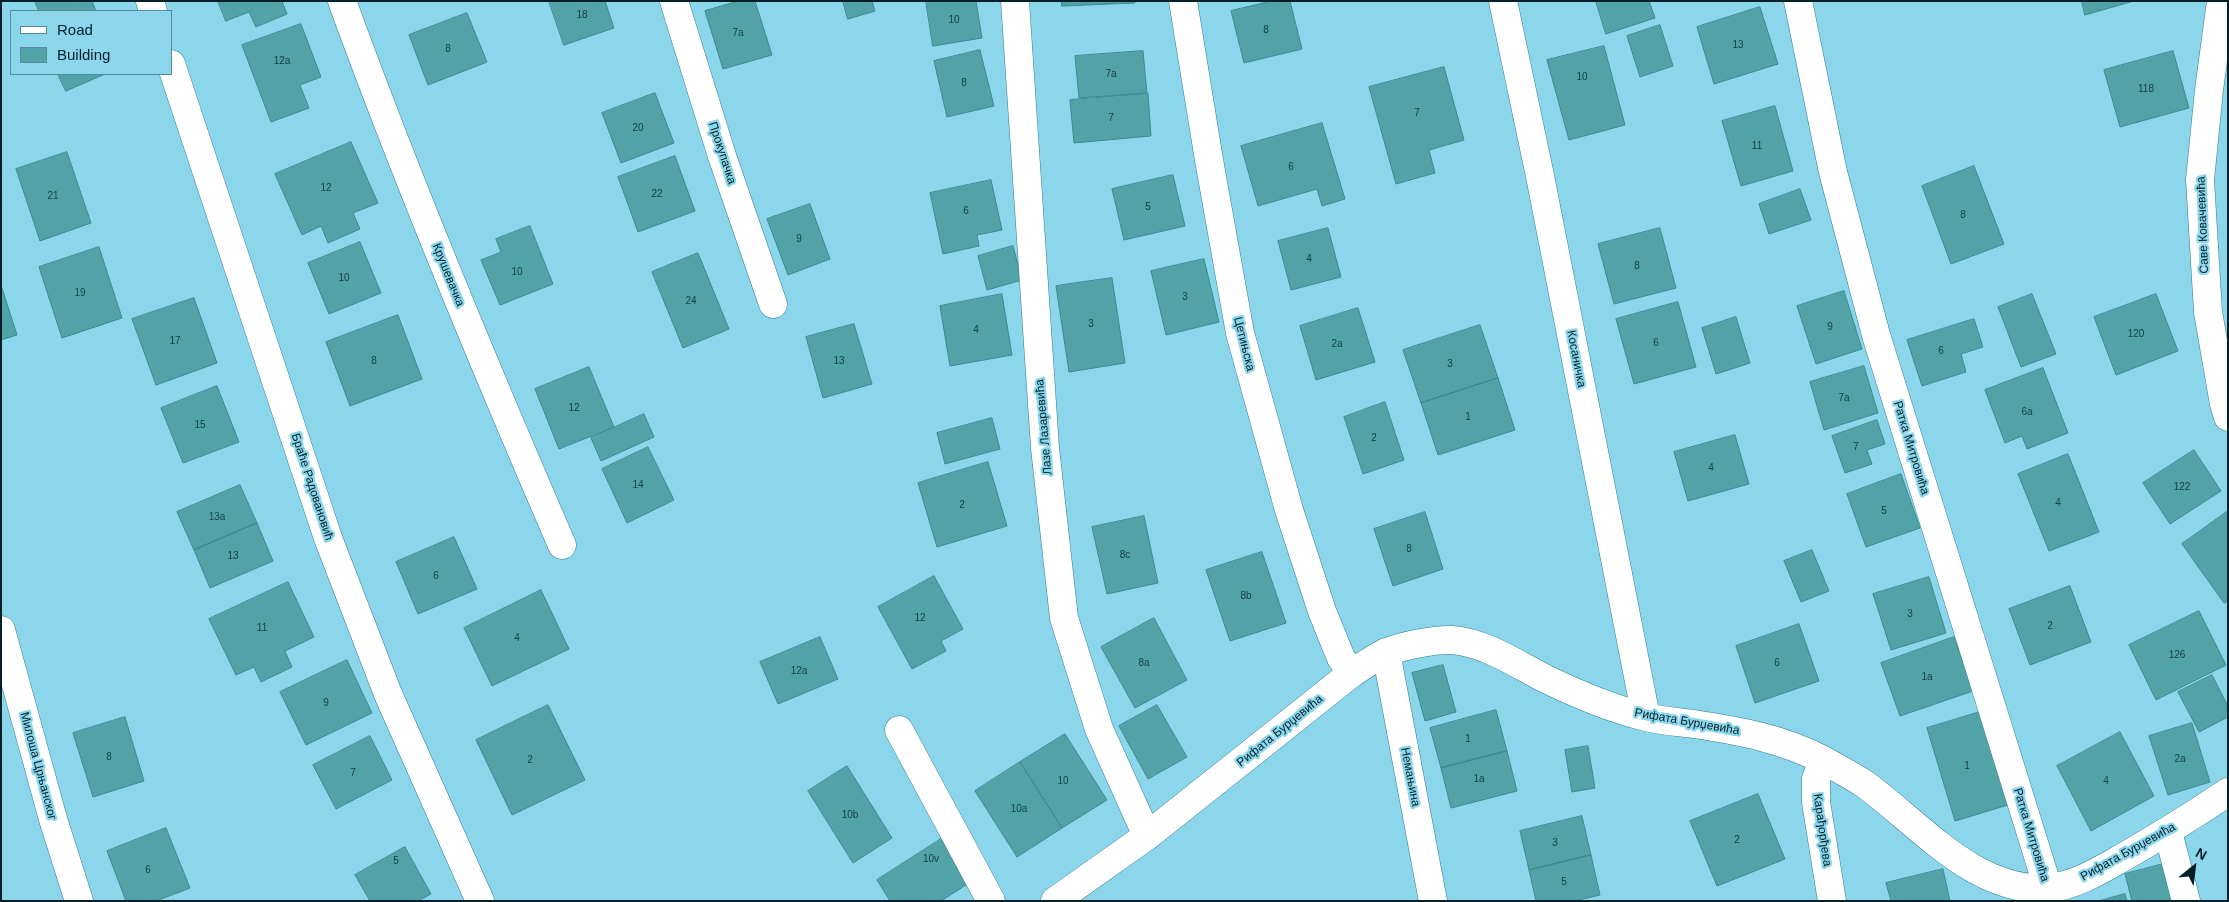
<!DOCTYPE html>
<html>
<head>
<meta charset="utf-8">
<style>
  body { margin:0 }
  #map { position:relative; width:2229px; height:902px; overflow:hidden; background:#8cd6ec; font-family:Arial,sans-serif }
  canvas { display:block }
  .frame { position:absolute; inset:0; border:2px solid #012028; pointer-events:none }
  .legend { position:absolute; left:10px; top:10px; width:162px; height:65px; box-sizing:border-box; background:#8cd6ec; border:1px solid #548d9e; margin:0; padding:6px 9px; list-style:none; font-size:15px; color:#012028 }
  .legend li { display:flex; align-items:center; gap:10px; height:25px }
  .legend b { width:25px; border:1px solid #548d9e }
  .north { position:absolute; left:2169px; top:842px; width:50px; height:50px; -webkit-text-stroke:4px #8cd6ec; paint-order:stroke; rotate:29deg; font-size:14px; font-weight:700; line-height:20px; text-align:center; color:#012028 }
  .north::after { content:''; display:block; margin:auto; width:18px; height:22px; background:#012028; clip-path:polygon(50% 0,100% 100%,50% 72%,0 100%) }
</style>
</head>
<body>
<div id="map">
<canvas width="2229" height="902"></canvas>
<div class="frame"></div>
<ul class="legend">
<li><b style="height:6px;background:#fff"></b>Road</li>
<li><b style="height:14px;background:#51a3a7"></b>Building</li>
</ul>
<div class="north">N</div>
</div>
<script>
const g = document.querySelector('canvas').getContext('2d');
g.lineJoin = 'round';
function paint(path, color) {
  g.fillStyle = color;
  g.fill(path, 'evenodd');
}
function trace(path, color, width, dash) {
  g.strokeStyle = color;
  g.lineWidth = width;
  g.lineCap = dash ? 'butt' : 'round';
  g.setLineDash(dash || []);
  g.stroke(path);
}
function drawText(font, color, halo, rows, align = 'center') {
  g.font = font + ' Arial,sans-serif';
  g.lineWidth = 4.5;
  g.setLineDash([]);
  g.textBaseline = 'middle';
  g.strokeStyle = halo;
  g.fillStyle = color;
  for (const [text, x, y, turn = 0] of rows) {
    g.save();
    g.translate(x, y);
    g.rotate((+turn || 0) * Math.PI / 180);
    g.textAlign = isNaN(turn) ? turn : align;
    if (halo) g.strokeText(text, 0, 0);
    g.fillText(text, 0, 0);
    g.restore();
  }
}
const building = new Path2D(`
  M35,1H92L96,11H39Z
  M218,1H282L287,14L256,27L249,12L226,21Z
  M549,1H605L614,28L564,45Z
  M739,1H755L772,55L723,69L705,11Z
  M843,1H872L875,11L848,19Z
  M926,1H976L982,38L933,46Z
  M1062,1H1135V3L1062,6Z
  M1272,1H1290L1302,49L1244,63L1231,11Z
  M1596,1H1649L1655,18L1606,34Z
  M2082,1H2134L2085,15Z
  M1760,7L1778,64L1714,84L1697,27Z
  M467,13L487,62L428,85L409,35Z
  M301,24L321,77L300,85L309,108L271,122L242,45Z
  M1660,25L1673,66L1640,77L1627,36Z
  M1604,46L1625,125L1569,140L1547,60Z
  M980,50L994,106L947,117L934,61Z
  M1143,51L1147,93L1079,98L1075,56Z
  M2173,51L2189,108L2120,127L2104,70Z
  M1444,67L1464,140L1429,150L1435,173L1396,184L1369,87Z
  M58,74H105L66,91Z
  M655,93L674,143L621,163L602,113Z
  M1148,94L1151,136L1074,143L1070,100Z
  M1775,106L1793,171L1741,186L1722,121Z
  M1322,123L1345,199L1322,206L1317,189L1258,206L1241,146Z
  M351,142L378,203L353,213L360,229L328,243L321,226L302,235L275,174Z
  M67,152L91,223L40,241L16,169Z
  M675,156L695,211L638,232L618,177Z
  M1974,166L2004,244L1951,264L1922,186Z
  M1173,175L1185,226L1124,240L1112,189Z
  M991,180L1002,230L977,235L979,246L943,254L930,193Z
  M1800,189L1811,220L1769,234L1759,204Z
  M810,204L830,259L788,275L767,219Z
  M530,226L553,284L500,305L481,260L501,252L496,239Z
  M1328,228L1341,277L1291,290L1278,241Z
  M1660,228L1676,288L1614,304L1598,244Z
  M360,242L381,293L329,314L308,263Z
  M1013,246L1022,280L987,290L978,256Z
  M99,247L122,318L62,338L39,267Z
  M698,253L729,329L683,348L652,272Z
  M1204,259L1219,322L1166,335L1151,271Z
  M1112,278L1125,363L1069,372L1056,286Z
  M1,285L17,335L1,340Z
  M1844,291L1862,349L1816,364L1797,306Z
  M1002,294L1012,355L950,366L940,306Z
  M2032,294L2056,354L2021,367L1998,307Z
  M2156,294L2178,351L2116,375L2094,317Z
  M194,298L217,363L156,385L132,319Z
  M1678,302L1696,367L1634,384L1616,319Z
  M1358,308L1375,362L1316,380L1300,326Z
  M398,315L422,379L350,406L326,342Z
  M1736,317L1750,363L1716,374L1702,328Z
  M1974,319L1983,347L1961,354L1966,372L1922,386L1907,340Z
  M854,324L872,384L823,398L806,337Z
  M1480,325L1498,378L1421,403L1403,350Z
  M1864,366L1878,413L1824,430L1810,382Z
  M589,367L614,427L559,449L535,389Z
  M2043,368L2068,433L2027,449L2022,436L2005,443L1985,390Z
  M1498,378L1515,430L1438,455L1421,403Z
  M217,386L239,442L183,463L161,408Z
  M1385,402L1404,460L1363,474L1344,417Z
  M644,414L654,437L601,461L591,438Z
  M992,418L1000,449L945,464L937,433Z
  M1877,420L1885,444L1867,450L1872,464L1845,473L1832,436Z
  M1735,435L1749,484L1688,501L1674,452Z
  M648,447L674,500L627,523L602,469Z
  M2194,450L2221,491L2170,524L2143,483Z
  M2068,454L2099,532L2049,551L2018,474Z
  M988,462L1007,526L937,547L918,483Z
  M1901,474L1920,528L1866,547L1847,494Z
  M240,485L257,523L194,550L177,512Z
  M2228,511V601L2224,603L2182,544Z
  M1425,512L1443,569L1393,586L1374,529Z
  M1144,516L1158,583L1107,594L1092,527Z
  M257,523L273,561L210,588L194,550Z
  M454,537L477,589L418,614L396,562Z
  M1812,550L1829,591L1801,602L1784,561Z
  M1262,552L1286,623L1230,641L1206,570Z
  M934,576L963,629L941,641L946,651L912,669L878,607Z
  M1929,577L1946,633L1891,650L1873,594Z
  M288,582L314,637L285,651L292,667L261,682L254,667L236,675L209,619Z
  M2070,586L2091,642L2030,665L2009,609Z
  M541,590L569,649L492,686L464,628Z
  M2199,611L2226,665L2156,700L2129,645Z
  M1154,618L1187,680L1135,708L1101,647Z
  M1799,624L1819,681L1755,703L1736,646Z
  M820,637L838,679L778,704L760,662Z
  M1954,637L1973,691L1900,716L1881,663Z
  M347,660L372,713L306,745L280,692Z
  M1443,665L1456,712L1425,721L1412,673Z
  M2212,675L2228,706V717L2199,732L2178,692Z
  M548,705L585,780L512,815L476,740Z
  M1157,705L1187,757L1148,779L1119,726Z
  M1496,710L1507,751L1441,768L1430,728Z
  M1980,712L2008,805L1955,821L1927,728Z
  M125,717L144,781L93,797L73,733Z
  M2192,723L2210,782L2168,795L2149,736Z
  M2120,732L2154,796L2091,831L2057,766Z
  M1065,734L1107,800L1062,828L1020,762Z
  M370,736L392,780L336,809L313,765Z
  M1588,746L1595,788L1572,792L1565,750Z
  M1507,751L1517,791L1451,808L1441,768Z
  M1020,762L1062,828L1017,857L975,791Z
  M847,766L892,838L853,863L808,791Z
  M1758,794L1785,859L1717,886L1690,821Z
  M1582,816L1591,855L1529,870L1520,831Z
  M166,828L190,888L156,901H126L107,851Z
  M941,839L969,883L941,901H890L877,880Z
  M405,847L431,894L418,901H370L355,875Z
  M1591,855L1600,895L1574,901H1536L1529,870Z
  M2163,864L2172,901H2132L2125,874Z
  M1943,869L1950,901H1891L1886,883Z
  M2125,894L2127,901H2099Z`);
paint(building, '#51a3a7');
trace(building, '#388c90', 1);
const minor = new Path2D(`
  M150,1L153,11
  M342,1C409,185 484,365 562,545
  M674,1L722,156L773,304
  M1015,1L1045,448L1064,618L1099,729L1147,836
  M1183,1L1209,160L1240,333L1289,510L1322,611L1341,658L1352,673
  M1503,1L1540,176L1646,717
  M1798,1L1833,172L1876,335L2048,888
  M171,64L328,538L388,694L480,901
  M1,630L53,819L79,901
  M1386,652L1433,901
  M899,730L991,901
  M1823,760L1816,779V802L1832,901
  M2168,832L2186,901
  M1055,901L1147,836L1352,673C1363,666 1374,658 1385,653C1401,646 1435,639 1452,640C1487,643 1516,664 1546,679C1577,694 1612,709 1646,717C1662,721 1678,722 1694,724C1740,731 1784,739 1825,761C1837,768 1851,775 1863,783C1918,822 1975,894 2049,888C2074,886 2099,871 2120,859C2157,838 2192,816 2228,792`);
const tertiary = new Path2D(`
  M2221,1L2209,90L2200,180L2208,312L2224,404L2228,417`);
trace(minor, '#307c91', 29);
trace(tertiary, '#307c91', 29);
trace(minor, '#fff', 28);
trace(tertiary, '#fff', 28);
drawText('10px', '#154148', null, [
  ["18",582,15],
  ["10",954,20],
  ["8",1266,30],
  ["7a",738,33],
  ["13",1738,45],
  ["8",448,49],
  ["12a",282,61],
  ["7a",1111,74],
  ["10",1582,77],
  ["8",964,83],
  ["118",2146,89],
  ["7",1417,113],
  ["7",1111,118],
  ["20",638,128],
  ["11",1757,146],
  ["6",1291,167],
  ["12",326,188],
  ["22",657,194],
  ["21",53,196],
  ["5",1148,207],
  ["6",966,211],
  ["8",1963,215],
  ["9",799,239],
  ["4",1309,259],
  ["8",1637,266],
  ["10",517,272],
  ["10",344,278],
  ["19",80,293],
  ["3",1185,297],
  ["24",691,301],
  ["3",1091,324],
  ["9",1830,327],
  ["4",976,330],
  ["120",2136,334],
  ["17",175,341],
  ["6",1656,343],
  ["2a",1337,344],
  ["6",1941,351],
  ["8",374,361],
  ["13",839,361],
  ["3",1450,364],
  ["7a",1844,398],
  ["12",574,408],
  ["6a",2027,412],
  ["1",1468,417],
  ["15",200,425],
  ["2",1374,438],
  ["7",1856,447],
  ["4",1711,468],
  ["14",638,485],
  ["122",2182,487],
  ["4",2058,503],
  ["2",962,505],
  ["5",1884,511],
  ["13a",217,517],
  ["8",1409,549],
  ["8c",1125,555],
  ["13",233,556],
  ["6",436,576],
  ["8b",1246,596],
  ["3",1910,614],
  ["12",920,618],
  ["2",2050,626],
  ["11",262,628],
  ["4",517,638],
  ["126",2177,655],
  ["8a",1144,663],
  ["6",1777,663],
  ["12a",799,671],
  ["1a",1927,677],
  ["9",326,703],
  ["1",1468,739],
  ["8",109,757],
  ["2a",2180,759],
  ["2",530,760],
  ["1",1967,766],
  ["7",353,773],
  ["1a",1479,779],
  ["10",1063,781],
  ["4",2106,781],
  ["10a",1019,809],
  ["10b",850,815],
  ["2",1737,840],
  ["3",1555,843],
  ["10v",931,859],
  ["5",396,861],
  ["6",148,870],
  ["5",1564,882]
]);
drawText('12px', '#012028', '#8cd6ec', [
  ["Прокупачка",722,153,72],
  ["Саве Ковачевића",2203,225,-92],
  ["Крушевачка",448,275,68],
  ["Цетињска",1244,344,76],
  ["Косаничка",1576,359,79],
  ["Лазе Лазаревића",1044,427,-95],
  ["Ратка Митровића",1911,448,73],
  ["Браће Радовановић",312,487,72],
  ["Рифата Бурџевића",1687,722,10],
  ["Рифата Бурџевића",1280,731,-39],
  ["Милоша Црњанског",38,766,75],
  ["Немањина",1410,777,79],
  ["Карађорђева",1822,830,82],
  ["Ратка Митровића",2031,835,73],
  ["Рифата Бурџевића",2128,852,-29]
]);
</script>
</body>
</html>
